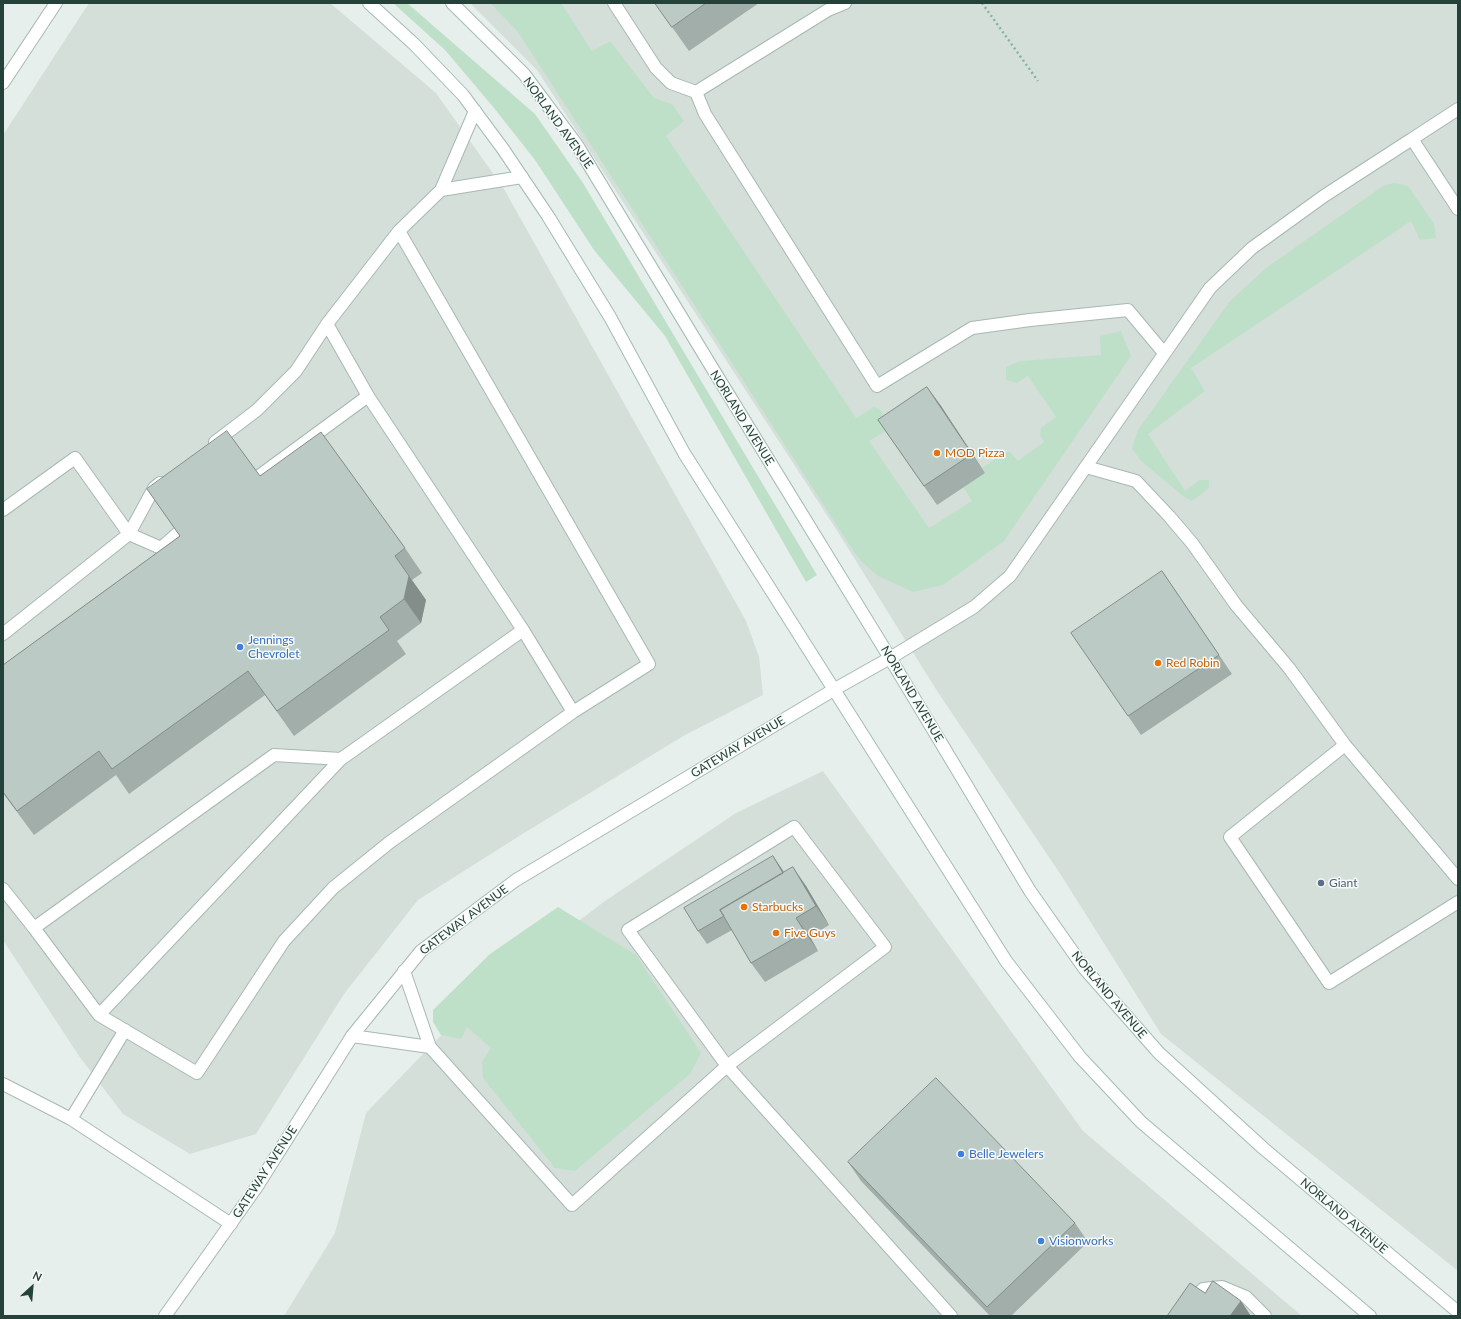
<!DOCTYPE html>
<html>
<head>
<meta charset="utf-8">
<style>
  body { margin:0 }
  #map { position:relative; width:1461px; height:1319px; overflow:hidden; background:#e6efeb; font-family:Lato,sans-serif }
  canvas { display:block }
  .frame { position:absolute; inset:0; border:4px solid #24423a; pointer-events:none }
  .north { position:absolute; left:12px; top:1267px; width:40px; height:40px; -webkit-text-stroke:3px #f7fbf9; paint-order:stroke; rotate:26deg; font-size:11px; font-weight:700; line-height:16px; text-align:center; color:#24423a }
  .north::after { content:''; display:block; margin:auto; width:14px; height:18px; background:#24423a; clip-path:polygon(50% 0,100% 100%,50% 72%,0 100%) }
</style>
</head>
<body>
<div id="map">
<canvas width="1461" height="1319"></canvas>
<div class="frame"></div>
<div class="north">N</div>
</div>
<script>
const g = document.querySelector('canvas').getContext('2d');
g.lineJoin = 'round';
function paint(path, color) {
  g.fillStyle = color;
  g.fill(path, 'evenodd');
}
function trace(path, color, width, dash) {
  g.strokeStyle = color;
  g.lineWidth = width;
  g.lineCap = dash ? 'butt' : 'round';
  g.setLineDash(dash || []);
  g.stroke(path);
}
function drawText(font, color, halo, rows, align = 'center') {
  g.font = font + ' Lato,sans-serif';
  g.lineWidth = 3;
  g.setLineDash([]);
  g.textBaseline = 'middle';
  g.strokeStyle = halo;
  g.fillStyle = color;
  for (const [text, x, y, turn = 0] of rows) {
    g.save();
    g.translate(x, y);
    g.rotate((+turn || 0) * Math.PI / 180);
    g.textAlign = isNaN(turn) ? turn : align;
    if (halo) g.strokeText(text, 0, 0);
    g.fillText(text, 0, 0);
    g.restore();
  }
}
paint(new Path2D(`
  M89,3H330L436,93L504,189L746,621L759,657L763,695L685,735L524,833L418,900L344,994L256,1134L190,1154L123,1114L79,1056L3,940V135Z
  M470,3H1458V1271L1161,1034L1061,875L939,694L836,529L537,70Z
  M823,771L1083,1131L1302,1316H284L335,1233L366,1113L476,999L605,901L736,813Z`), '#d4dfda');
paint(new Path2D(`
  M393,3H407L535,114L583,183L817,575L806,582L665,336L594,250L535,160L494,108L445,50Z
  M490,3H561L592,51L610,41L654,98L672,104L684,121L666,136L856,418L874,407L880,409L891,428L869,441L929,528L972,501L963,487L985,473L982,468L1005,452H1010L1018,461L1044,442L1040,435L1041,428L1056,417L1028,376L1017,383L1006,380V367L1020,361L1101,355L1100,336L1121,331L1131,356L1004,541L943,585L913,592L878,576L862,562L854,552L518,32Z
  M1394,183L1408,186L1434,224L1436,238L1420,240L1411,221L1191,368L1205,391L1148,434L1185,491L1200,480H1209V488L1192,501L1184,497L1140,460L1132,448L1138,430L1230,301L1266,268L1383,186Z
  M558,907L636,955L701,1053L690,1074L575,1171L555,1168L483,1078L482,1062L491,1048L467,1027L461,1039L441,1035L433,1022V1010L490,954Z`), '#bfe0c8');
const service = new Path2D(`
  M614,3L656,68L671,83L696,92L828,10L845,3
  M696,92L705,114L877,386L972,328L1030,320L1128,310L1164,353
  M1412,139L1458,109
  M441,190L522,177
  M399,231L441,190L475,111
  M327,324L368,396L523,630
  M215,442L257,410L296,371L327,324L399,231L649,664L573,712
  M1086,467L1136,481L1169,516L1192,543L1236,605L1289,668L1345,745L1458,879
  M259,476L368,396
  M3,510L75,458L129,534L161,548L178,533
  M3,634L129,534L154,488L160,483
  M890,658L974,607L1010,576L1210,288L1252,248L1324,196L1412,139L1458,209
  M1345,745L1230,837L1329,983L1458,902
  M3,889L34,928L99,1015L197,1073L284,941L333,888L390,842L573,712L523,630L341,759L99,1015
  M34,928L274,755L341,759
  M404,971L430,1047L572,1205L727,1066L885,947L794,827L628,930L727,1066L951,1316
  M352,1036L430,1047
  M3,1084L71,1119L231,1224
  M71,1119L125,1030
  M1177,1316L1184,1307L1203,1289L1222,1287L1246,1297L1265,1316`);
const minor = new Path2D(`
  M3,83L56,3`);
const tertiary = new Path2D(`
  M165,1316L256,1188L352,1036L421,951L516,880L835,689L890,658`);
const secondary = new Path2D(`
  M369,3L414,44L463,95L503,149L548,216L610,317L684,453L1006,961L1080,1057L1141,1122L1370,1316
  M452,3L524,74L577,145L711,366L890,658L1030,891L1084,968L1159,1053L1263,1148L1458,1312`);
trace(service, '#a8b8b2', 14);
trace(minor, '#a8b8b2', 14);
trace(tertiary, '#a8b8b2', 14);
trace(secondary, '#a4bbb3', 14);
trace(new Path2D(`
  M982,3L1038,81`), '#86b3a5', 2.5, [2, 3]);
trace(service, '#fff', 12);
trace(minor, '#fff', 12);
trace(tertiary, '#fff', 12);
trace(secondary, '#fff', 12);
paint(new Path2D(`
  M655,3H759L689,51Z
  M927,387L941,406L985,473L937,505L878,420Z
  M260,476L405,548L422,573L412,580L426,600L421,623L397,641L406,654L294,736L265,695L129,794L116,775L34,835L3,793V665L180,536L147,489Z
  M1175,590L1232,674L1141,735L1128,716Z
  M782,869L784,873L806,886L829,925L810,937L818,951L765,982L751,963L732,930L707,944L698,931Z
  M848,1162L1075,1223L1088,1242L1011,1316H990L861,1181Z`), '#a1aea9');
paint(new Path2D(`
  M927,387L941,406L985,473L972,454Z
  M409,576L426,600L421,623L404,599Z
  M773,856L782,869L795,892L786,880Z
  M793,867L806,886L829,925L816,906Z
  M796,918L810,937L818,951L805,932Z
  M1241,1301L1251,1316H1230Z`), '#838d89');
const building = new Path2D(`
  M655,3H706L672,27Z
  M927,387L972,454L924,486L878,420Z
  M227,431L260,476L321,432L405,548L395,556L409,576L404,599L380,617L389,630L277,711L248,671L112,769L99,751L17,811L3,792V665L180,536L147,489Z
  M1162,571L1219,655L1128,716L1071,633Z
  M773,856L783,873L720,910L724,916L698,931L684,908Z
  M793,867L816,906L796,918L805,932L751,963L720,910Z
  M936,1078L1075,1223L987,1307L848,1162Z
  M1213,1281L1241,1301L1230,1316H1167L1190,1283L1205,1293Z`);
paint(building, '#bbcac4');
trace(building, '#838d89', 1);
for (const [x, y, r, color] of [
  [937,453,4,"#e8710a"],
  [240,647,4,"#3f7fe0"],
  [1158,663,4,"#e8710a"],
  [1321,883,4,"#5c6f8a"],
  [744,907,4,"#e8710a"],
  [776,933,4,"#e8710a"],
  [961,1154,4,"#3f7fe0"],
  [1041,1241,4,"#3f7fe0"]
]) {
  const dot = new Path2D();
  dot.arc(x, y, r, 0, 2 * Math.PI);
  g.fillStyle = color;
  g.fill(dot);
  trace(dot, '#f7fbf9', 1.5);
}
drawText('12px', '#24423a', '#f7fbf9', [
  ["NORLAND AVENUE",558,123,54],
  ["NORLAND AVENUE",742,418,58],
  ["NORLAND AVENUE",912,694,59],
  ["GATEWAY AVENUE",738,747,-31],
  ["GATEWAY AVENUE",464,920,-37],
  ["NORLAND AVENUE",1109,995,50],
  ["GATEWAY AVENUE",265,1172,-57],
  ["NORLAND AVENUE",1344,1216,40]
]);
drawText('12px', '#c56008', '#f7fbf9', [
  ["MOD Pizza",945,453],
  ["Red Robin",1166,663],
  ["Starbucks",752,907],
  ["Five Guys",784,933]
], 'left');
drawText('12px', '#366cbe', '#f7fbf9', [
  ["Jennings",248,640],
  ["Chevrolet",248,654],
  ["Belle Jewelers",969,1154],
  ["Visionworks",1049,1241]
], 'left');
drawText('12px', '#4e5e75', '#f7fbf9', [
  ["Giant",1329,883]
], 'left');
</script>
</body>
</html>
